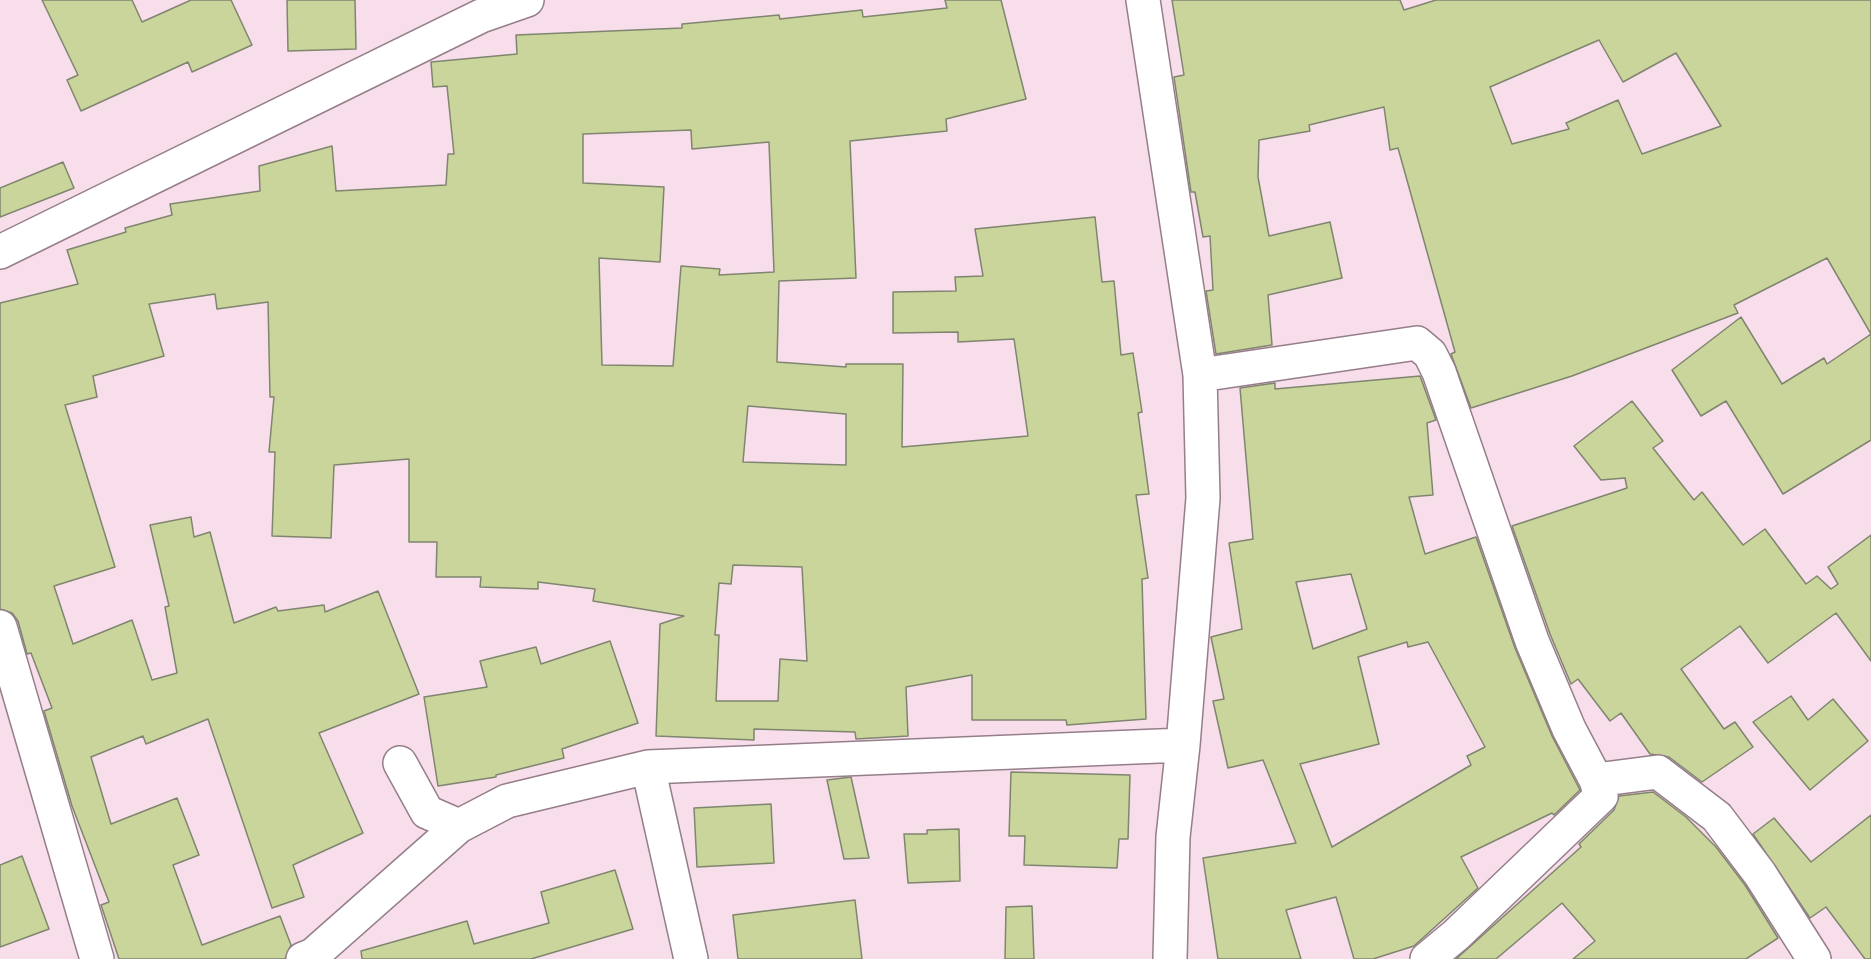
<!DOCTYPE html>
<html>
<head>
<meta charset="utf-8">
<style>
  body { margin:0 }
  canvas { display:block; background:#f8deeb }
</style>
</head>
<body>
<canvas width="1871" height="959"></canvas>
<script>
const g = document.querySelector('canvas').getContext('2d');
g.lineJoin = 'round';
function paint(path, color) {
  g.fillStyle = color;
  g.fill(path, 'evenodd');
}
function trace(path, color, width, dash) {
  g.strokeStyle = color;
  g.lineWidth = width;
  g.lineCap = dash ? 'butt' : 'round';
  g.setLineDash(dash || []);
  g.stroke(path);
}
const building = new Path2D(`
  M42,0H132L142,22L191,0H231L252,45L192,72L188,62L81,111L67,80L78,75Z
  M287,0H355L356,49L288,51Z
  M945,0H1001L1026,99L946,119L947,131L850,141L856,278L779,281L777,362L846,367V364H903L902,447L1028,436L1014,339L958,342V332L893,333V292L956,291L955,277L983,276L975,229L1095,217L1102,282L1114,281L1121,355L1133,353L1142,412L1138,413L1149,494L1136,495L1148,578L1142,579L1146,719L1067,725L1066,720H972V675L906,687L908,736L856,739L855,732L754,729V740L656,736L660,624L684,616L593,601L595,589L538,582V589L480,587L481,577H436L437,542H409V459L334,465L331,538L272,536L275,452H269L274,397H270L268,302L217,309L215,294L149,304L164,356L93,376L97,397L65,405L115,567L54,586L73,644L132,620L152,680L177,673L165,607L169,606L150,525L191,517L194,537L210,532L234,623L276,607L278,611L324,605L325,612L378,591L419,694L319,733L363,833L293,865L304,897L272,908L208,719L146,744L143,736L91,757L111,824L177,798L199,855L173,865L202,945L280,916L291,945L285,959H119L101,905L109,902L72,806L44,711L52,708L31,653L27,654L18,621L12,613L0,609V303L78,284L67,250L126,232L125,228L172,215L170,204L260,191L259,166L332,146L336,191L446,185L448,154H454L447,86L433,87L431,62L517,54L516,35L682,28V24L779,15L780,19L862,10L863,17L947,8ZM691,130L692,149L769,142L774,272L719,275L720,269L681,266L673,366L602,365L599,258L660,262L664,187L583,183V134ZM748,406L846,414V465L743,462ZM733,565L802,567L807,661L780,659L778,701H716L719,635H715L719,583L731,584Z
  M1172,0H1400L1404,10L1436,0H1871V334L1827,258L1734,305L1738,313L1572,376L1471,408L1451,354L1455,352L1398,148L1390,150L1384,107L1309,125L1310,131L1259,140L1258,177L1269,236L1330,222L1342,278L1268,295L1272,345L1216,354L1206,291L1213,290L1210,236L1203,237L1195,192H1191L1174,77L1184,75ZM1599,40L1623,82L1676,53L1721,126L1642,154L1618,100L1566,123L1569,129L1512,144L1490,87Z
  M63,162L74,188L0,217V188Z
  M1741,317L1782,384L1824,358L1827,364L1871,334V440L1783,494L1726,401L1701,416L1672,370Z
  M1420,376L1436,420L1427,423L1433,495L1409,497L1425,554L1476,537L1515,648L1552,736L1580,790L1554,815L1552,813L1461,857L1478,888L1414,946L1373,959H1354L1336,897L1286,910L1301,959H1218L1203,858L1296,843L1263,760L1228,768L1213,701L1224,699L1211,637L1242,629L1229,543L1253,539L1240,388L1275,383V389ZM1351,574L1367,629L1313,649L1296,582ZM1407,642L1408,647L1428,642L1485,747L1467,756L1471,765L1332,847L1300,764L1379,744L1358,657Z
  M1632,401L1663,441L1653,448L1694,500L1702,492L1743,545L1765,529L1806,584L1817,576L1831,589L1838,584L1828,567L1871,535V661L1836,613L1768,663L1740,626L1681,669L1724,729L1735,722L1753,747L1702,782L1669,757L1650,754L1621,713L1610,721L1578,679L1571,684L1550,634L1512,526L1627,488L1625,478L1601,480L1574,446Z
  M610,641L638,723L562,749L564,758L496,775V777L438,786L424,697L487,687L480,661L536,647L541,664Z
  M1791,696L1808,720L1833,699L1868,741L1810,790L1753,722Z
  M1011,772L1130,775L1128,839H1119L1117,868L1024,865L1025,836H1009Z
  M851,777L869,858L844,859L827,780Z
  M1653,792L1686,817L1716,847L1745,885L1778,938L1746,959H1573L1595,941L1562,903L1496,959H1456L1581,847L1579,844L1614,810L1619,796Z
  M771,804L774,863L697,867L694,808Z
  M1871,815V959H1865L1826,907L1810,918L1753,834L1774,818L1811,862Z
  M959,829L960,881L908,883L904,834H927V830Z
  M22,856L49,929L0,947V865Z
  M615,870L633,929L531,959H362L361,951L467,921L474,944L549,923L541,892Z
  M855,900L862,959H738L733,915Z
  M1032,906L1034,959H1005L1006,907Z`);
paint(building, '#c9d59b');
trace(building, '#80856f', 1.5);
const minor = new Path2D(`
  M1143,0L1200,375L1203,498L1183,745L1173,837L1170,959
  M0,252L481,16L527,0
  M1200,375L1417,343L1430,354L1439,372L1532,641L1569,729L1596,780L1601,796L1456,935L1427,959
  M0,627L97,959
  M400,763L427,812L459,826L507,801L648,767L1183,745
  M648,767L691,959
  M1596,780L1658,772L1717,817L1760,874L1814,959
  M303,959L313,955L459,826`);
trace(minor, '#957e8a', 36);
trace(minor, '#fff', 33);
</script>
</body>
</html>
